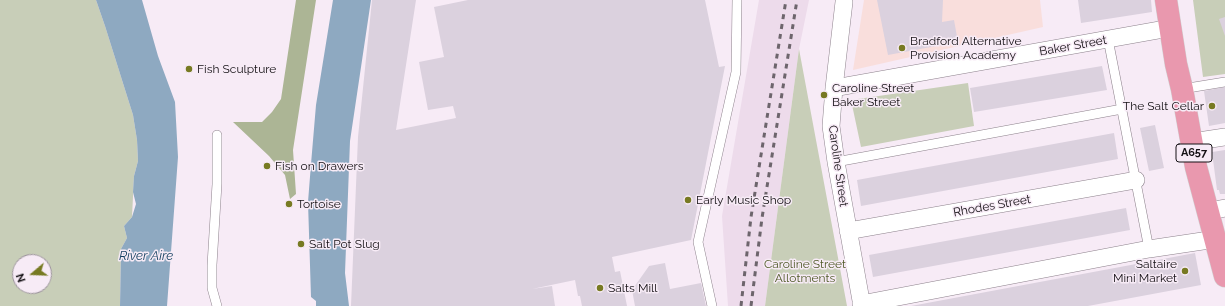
<!DOCTYPE html>
<html>
<head>
<meta charset="utf-8">
<style>
  body { margin:0 }
  #map { position:relative; width:1225px; height:306px; overflow:hidden; background:#f7ebf6; font-family:Raleway,sans-serif }
  canvas { display:block }
  .north { position:absolute; left:12px; top:254px; width:40px; height:40px; box-sizing:border-box; background:#f7ebf6; border:1px solid #9c939c; border-radius:50%; rotate:251deg; font-size:11px; font-weight:700; line-height:16px; text-align:center; color:#141014 }
  .north::after { content:''; display:block; margin:auto; width:14px; height:18px; background:#777a22; clip-path:polygon(50% 0,100% 100%,50% 72%,0 100%) }
</style>
</head>
<body>
<div id="map">
<canvas width="1225" height="306"></canvas>
<div class="north">N</div>
</div>
<script>
const g = document.querySelector('canvas').getContext('2d');
g.lineJoin = 'round';
function paint(path, color) {
  g.fillStyle = color;
  g.fill(path, 'evenodd');
}
function trace(path, color, width, dash) {
  g.strokeStyle = color;
  g.lineWidth = width;
  g.lineCap = dash ? 'butt' : 'round';
  g.setLineDash(dash || []);
  g.stroke(path);
}
function drawText(font, color, halo, rows, align = 'center') {
  g.font = font + ' Raleway,sans-serif';
  g.lineWidth = 3;
  g.setLineDash([]);
  g.textBaseline = 'middle';
  g.strokeStyle = halo;
  g.fillStyle = color;
  for (const [text, x, y, turn = 0] of rows) {
    g.save();
    g.translate(x, y);
    g.rotate((+turn || 0) * Math.PI / 180);
    g.textAlign = isNaN(turn) ? turn : align;
    if (halo) g.strokeText(text, 0, 0);
    g.fillText(text, 0, 0);
    g.restore();
  }
}
paint(new Path2D(`
  M759,0H809L799,49L765,306H728L722,216Z`), '#eddbeb');
paint(new Path2D(`
  M864,0H1040L1043,27L853,70Z`), '#f9dedc');
paint(new Path2D(`
  M0,0H96L105,26L133,115L137,140L138,161L134,176L132,217L124,226L127,238L121,249L120,306H0ZM20,262H44V286H20Z
  M1193,0H1225V74L1203,77Z
  M799,49L847,306H765Z
  M968,83L974,126L861,147L851,100Z`), '#c8ceb8');
paint(new Path2D(`
  M296,0H316L293,150L296,194L290,199L285,175L269,156L233,122H262L272,112L281,99Z`), '#acb595');
paint(new Path2D(`
  M96,0H142L158,56L175,102L178,157L167,306H120L121,249L127,238L124,226L132,217L136,204L133,192L134,176L138,161L137,140L133,115L105,26Z
  M333,0H371L350,141L345,273L349,306H316V301L311,297L308,202L311,164L316,105Z`), '#8ea9c1');
paint(new Path2D(`
  M372,0H416L396,130L456,118L453,106L428,110L419,62L444,57L434,7L468,0H705L719,67L725,66L691,240L612,257L615,272L620,271L627,306H582L580,296H578L575,280L532,289L552,286L555,306H351L358,137Z
  M877,0H943L942,22L954,20L958,42L888,55Z
  M1078,0H1151L1152,12L1081,23Z
  M1225,17V36L1219,19Z
  M1102,66L1107,90L974,112L970,88Z
  M1225,87V123L1209,126L1204,91Z
  M1155,125L1164,168L1149,171L1140,128Z
  M1114,133L1118,159L861,206L857,180Z
  M1225,150V194H1220L1219,190H1217L1212,152Z
  M1126,208L1130,230L873,277L869,255Z
  M1195,253L1201,285L1088,306H911Z
  M665,263L670,289L701,283L706,306H635L632,290L649,266Z`), '#dbd1de');
const lane = new Path2D(`
  M1108,39L1149,249
  M1182,89L1225,82
  M217,135V184L212,265V288L217,306
  M836,162L1122,109
  M712,306L698,242L736,72L737,0`);
const street = new Path2D(`
  M844,2L834,88L831,126L836,162L862,306
  M834,88L1170,28
  M1192,142L1225,137
  M1208,211L1225,208
  M848,231L1136,180
  M861,304L1149,249L1216,239`);
const primary = new Path2D(`
  M1166,0L1176,64L1182,89L1196,167L1225,276`);
trace(lane, '#8d828c', 10);
trace(street, '#8d828c', 18);
trace(primary, '#d0cfd0', 23);
trace(lane, '#fff', 9);
trace(street, '#fff', 17);
trace(primary, '#e998ae', 22);
trace(new Path2D(`
  M741,306L751,217L786,0
  M751,306L762,218L797,0`), '#6d656c', 3, [5, 5]);
for (const [x, y, r, color] of [
  [902,48,4,"#777a22"],
  [189,69,4,"#777a22"],
  [824,95,4,"#777a22"],
  [1212,106,4,"#777a22"],
  [267,166,4,"#777a22"],
  [688,200,4,"#777a22"],
  [289,204,4,"#777a22"],
  [301,244,4,"#777a22"],
  [1185,271,4,"#777a22"],
  [600,288,4,"#777a22"]
]) {
  const dot = new Path2D();
  dot.arc(x, y, r, 0, 2 * Math.PI);
  g.fillStyle = color;
  g.fill(dot);
  trace(dot, '#f7ebf6', 1.5);
}
for (const [x, y, w] of [
  [1194,153,36]
]) {
  const box = new Path2D();
  box.roundRect(x - w / 2, y - 9, w, 18, 3);
  g.fillStyle = '#f7ebf6';
  g.fill(box);
  trace(box, '#141014', 1);
}
drawText('bold 11px', '#141014', null, [
  ["A657",1194,153]
]);
drawText('12px', '#141014', '#f7ebf6', [
  ["Bradford Alternative",910,41],
  ["Provision Academy",910,55],
  ["Fish Sculpture",197,69],
  ["Caroline Street",832,88],
  ["Baker Street",832,102],
  ["The Salt Cellar",1204,106,"right"],
  ["Fish on Drawers",275,166],
  ["Early Music Shop",696,200],
  ["Tortoise",297,204],
  ["Salt Pot Slug",309,244],
  ["Saltaire",1177,264,"right"],
  ["Mini Market",1177,278,"right"],
  ["Salts Mill",608,288]
], 'left');
drawText('12px', '#141014', '#f7ebf6', [
  ["Baker Street",1073,46,-10],
  ["Caroline Street",838,166,82],
  ["Rhodes Street",992,206,-10]
]);
drawText('12px', '#505b28', '#f7ebf6', [
  ["Caroline Street",805,264],
  ["Allotments",805,278]
]);
drawText('italic 13px', '#113d5f', '#f7ebf6', [
  ["River Aire",146,256]
]);
</script>
</body>
</html>
